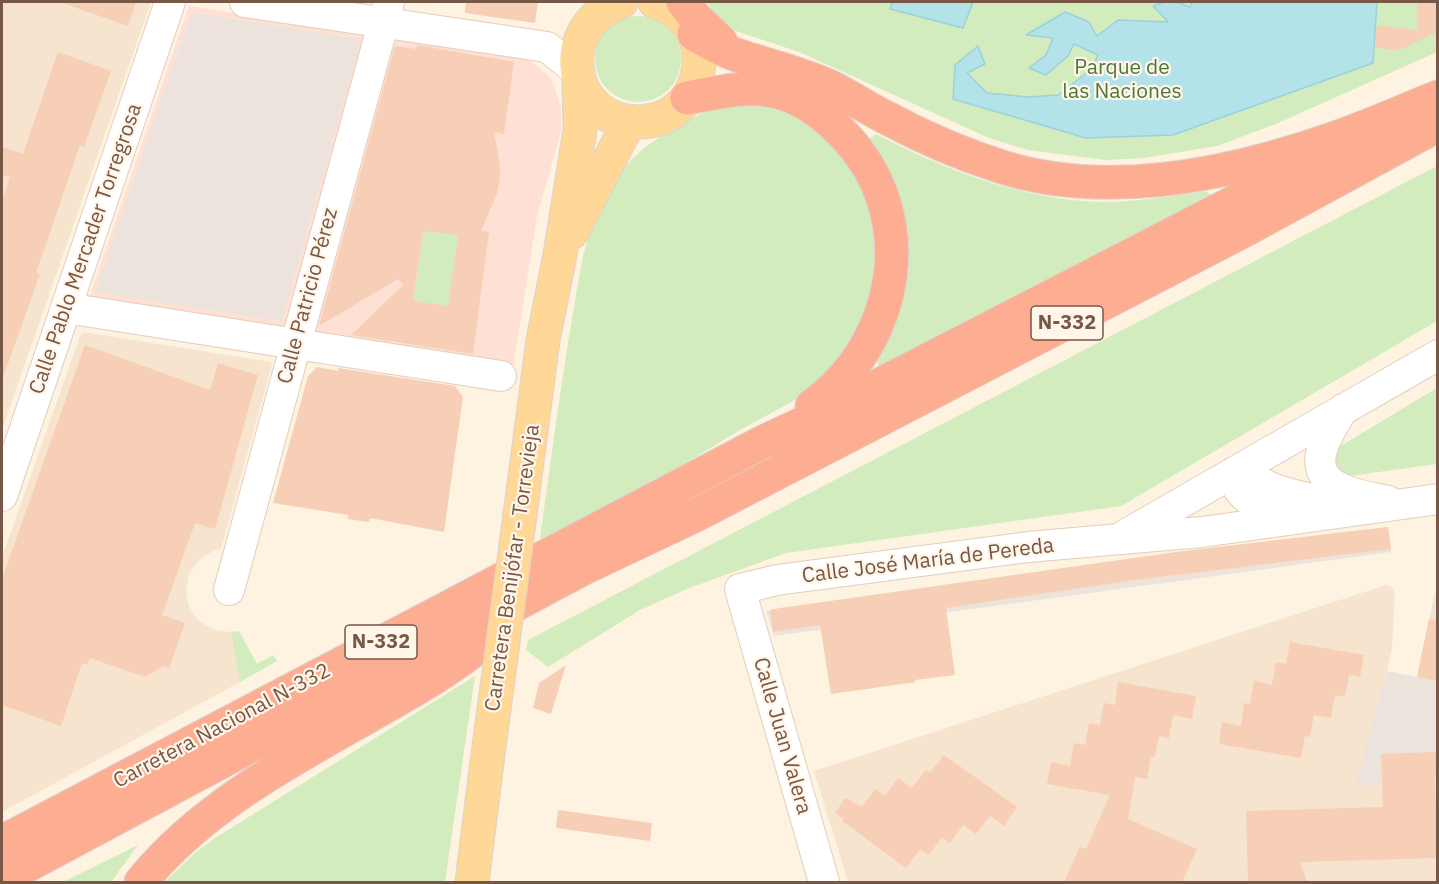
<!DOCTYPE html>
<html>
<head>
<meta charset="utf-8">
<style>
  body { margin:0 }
  #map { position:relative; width:1439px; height:884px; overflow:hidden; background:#fef2e1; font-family:"IBM Plex Sans",sans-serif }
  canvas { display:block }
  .frame { position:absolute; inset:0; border:3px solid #775746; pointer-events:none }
</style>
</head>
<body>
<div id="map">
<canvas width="1439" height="884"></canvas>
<div class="frame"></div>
</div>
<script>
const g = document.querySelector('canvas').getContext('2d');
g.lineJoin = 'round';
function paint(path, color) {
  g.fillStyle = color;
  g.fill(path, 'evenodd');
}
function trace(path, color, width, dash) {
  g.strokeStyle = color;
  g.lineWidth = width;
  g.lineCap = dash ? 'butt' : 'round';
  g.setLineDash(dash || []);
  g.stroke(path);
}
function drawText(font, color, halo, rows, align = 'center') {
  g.font = font + ' "IBM Plex Sans",sans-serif';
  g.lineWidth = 4.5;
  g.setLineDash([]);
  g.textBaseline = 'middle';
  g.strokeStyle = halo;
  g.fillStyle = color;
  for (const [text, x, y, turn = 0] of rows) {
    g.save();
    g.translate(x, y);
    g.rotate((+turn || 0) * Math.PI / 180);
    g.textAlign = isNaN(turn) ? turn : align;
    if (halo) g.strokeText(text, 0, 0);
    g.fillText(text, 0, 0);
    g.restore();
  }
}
paint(new Path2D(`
  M2,2H151L2,430Z
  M84,332L271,362L272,364L221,549L213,551L199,560L189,574L186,591L189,607L199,621L214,630L231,632L240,682L2,812V557L80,336Z
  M1386,585L1390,586L1395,591L1392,649L1360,786L1437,784V882H848L814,771Z`), '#f6e4ce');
paint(new Path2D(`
  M189,6L530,60L549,76L554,85L561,108V131L537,217L513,367L87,304Z`), '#ffe0d4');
paint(new Path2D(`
  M191,13L361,39L282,321L95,292Z
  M1388,527L1391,552L774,636L766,611L1162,554Z
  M1435,592H1437V784L1360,786L1356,782L1387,671L1417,677Z`), '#ece4dc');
paint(new Path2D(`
  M707,2H1437V52L1278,123L1217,146L1144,158L1105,160L1028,150L989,138L799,52L727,28L718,18Z
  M595 59a43 43 0 1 1 86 0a43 43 0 1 1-86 0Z
  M725,104H758L789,113L816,131L839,153L857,177L878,231L877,289L842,361L804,395L740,430L538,553C549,475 559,396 572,319C580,274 585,227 609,188C635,146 680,121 725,104Z
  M876,134C944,170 1023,200 1101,202C1136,202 1171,196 1206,191L1213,196L880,367L877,363L878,360C914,282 924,212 868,140Z
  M1437,166V321L1121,506L786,553L689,588L640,610L548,667L526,650L528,640Z
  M423,231L458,235L448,306L413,301Z
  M1437,388V464L1349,476L1337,470L1334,454L1339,447Z
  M239,631L257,664L273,655L277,661L240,682L231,632Z
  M475,676L445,882H165L195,853L215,838Z
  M138,845L111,882H63Z`), '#d2ecbe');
const water = new Path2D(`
  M892,2H973L963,28L890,9Z
  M1164,2H1176L1190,7L1192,2H1377L1373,63L1173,135L1086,138L953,99L955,65L978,46L985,64L967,73L987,93L1028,97L1058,95L1092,69L1098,55L1074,44L1068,56L1046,75L1029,68L1046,55L1053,38L1026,35L1065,12L1089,22L1097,36L1118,20L1168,22L1153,6Z`);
paint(water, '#b4e2e9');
trace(water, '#99d2db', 1.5);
paint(new Path2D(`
  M66,2H136L128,26L65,4Z
  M466,2H538L535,23L465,13Z
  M1417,2H1437V32L1400,50L1375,48L1377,25L1418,30Z
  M417,45L514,62L504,134L494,132L500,166V178L497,194L481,231L489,232L473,354L351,335L403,285L398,279L319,326L394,49L396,46L416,49ZM423,231L458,235L448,306L413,301Z
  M58,52L111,71L84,147L80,145L36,273L40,274L4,375L2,374V201L10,177L2,175V147L23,154Z
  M85,345L210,390L218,363L258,375L215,529L195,523L162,615L185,623L169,668L164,666L145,677L90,658L87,665L82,663L61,726L2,705V579Z
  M317,367L338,371V368L455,386L463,397L444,532L370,518L369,522L348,519V515L273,503L308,376Z
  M1388,527L1391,549L1134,580L946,608L955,675L915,680L916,682L831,694L820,625L773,632L770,610L780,608L1184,551Z
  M1429,619L1437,620V681L1417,677Z
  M1290,642L1364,655L1360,677L1349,675L1345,697L1335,695L1331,718L1314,715L1310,737L1305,736L1301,758L1219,744L1222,722L1241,726L1244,703L1250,704L1254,681L1272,685L1276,662L1286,664Z
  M566,665L551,714L533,708L539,683Z
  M1118,682L1196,696L1192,719L1173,715L1169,738L1159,736L1155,757H1151L1147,779L1135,777L1128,819L1197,849L1182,882H1064L1080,847L1086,849L1110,795L1047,784L1051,762L1070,766L1074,743L1085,745L1089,723L1100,725L1104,703L1115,705Z
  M1437,752V774H1435L1437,858L1300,862L1307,882H1248L1246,811L1383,807L1381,754Z
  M944,755L1017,807L1004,826L990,816L976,834L963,825L950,843L942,837L929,855L920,849L906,868L842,821L844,819L835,813L845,798L862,807L875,789L885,796L898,778L912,788L926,770L930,773Z
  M558,810L652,823L650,841L556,828Z`), '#f6cfb6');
const minor = new Path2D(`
  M245,2L547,47L577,71
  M66,308L501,376
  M1343,409C1336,421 1327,434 1323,447C1308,489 1359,495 1388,501
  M1245,466C1256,493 1321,501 1347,504
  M1233,473C1235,501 1270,512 1293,519
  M2,496L170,2
  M1125,535L1438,355
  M229,590L389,2
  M824,882L740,589L777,580L1028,547L1202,532L1438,499`);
const major = new Path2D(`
  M621,2C552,26 568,124 640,122C710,120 721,20 655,2
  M572,232L629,122
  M520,515L543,340L560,255L580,130L579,82
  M472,882L487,762`);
const highway = new Path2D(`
  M683,2L694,16L721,42
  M694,34C709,43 725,52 743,57C773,67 804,74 833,88C851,97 867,108 885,117C922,137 961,154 1002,167C1108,200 1229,175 1332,139C1368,127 1402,111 1438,97
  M687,98C715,93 746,85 774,91C801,97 824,114 843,134C922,215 900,342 812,406
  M2,842L761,443L823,414L1271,183L1369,141
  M2,879L584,568L694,516L1247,229L1438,125
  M141,882C214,792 327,743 424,684C448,670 470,653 492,637`);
trace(minor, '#e3cebc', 32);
trace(major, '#dcd3cf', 35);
trace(highway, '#dcd3cf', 35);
trace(minor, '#fff', 30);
trace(major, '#ffd797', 33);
trace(highway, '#fdad92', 33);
const majorBridge = new Path2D(`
  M487,762L520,515`);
trace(majorBridge, '#dcd3cf', 35, []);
trace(majorBridge, '#ffd797', 33);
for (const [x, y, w] of [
  [1067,323,72],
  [381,642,72]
]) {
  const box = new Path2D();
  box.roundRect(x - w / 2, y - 17, w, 34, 4.5);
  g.fillStyle = '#fff6e9';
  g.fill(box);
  trace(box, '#775746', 1.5);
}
drawText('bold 20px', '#775746', null, [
  ["N-332",1067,323],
  ["N-332",381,642]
]);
drawText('21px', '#4d783b', '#fff6e9', [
  ["Parque de",1122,68],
  ["las Naciones",1122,92]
]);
drawText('21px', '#775746', '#fff6e9', [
  ["Calle Pablo Mercader Torregrosa",86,249,-71],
  ["Calle Patricio Pérez",308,296,-75],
  ["Calle José María de Pereda",928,561,-7],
  ["Carretera Benijófar - Torrevieja",513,568,-82],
  ["Carretera Nacional N-332",222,726,-28],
  ["Calle Juan Valera",782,736,74]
]);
</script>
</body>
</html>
